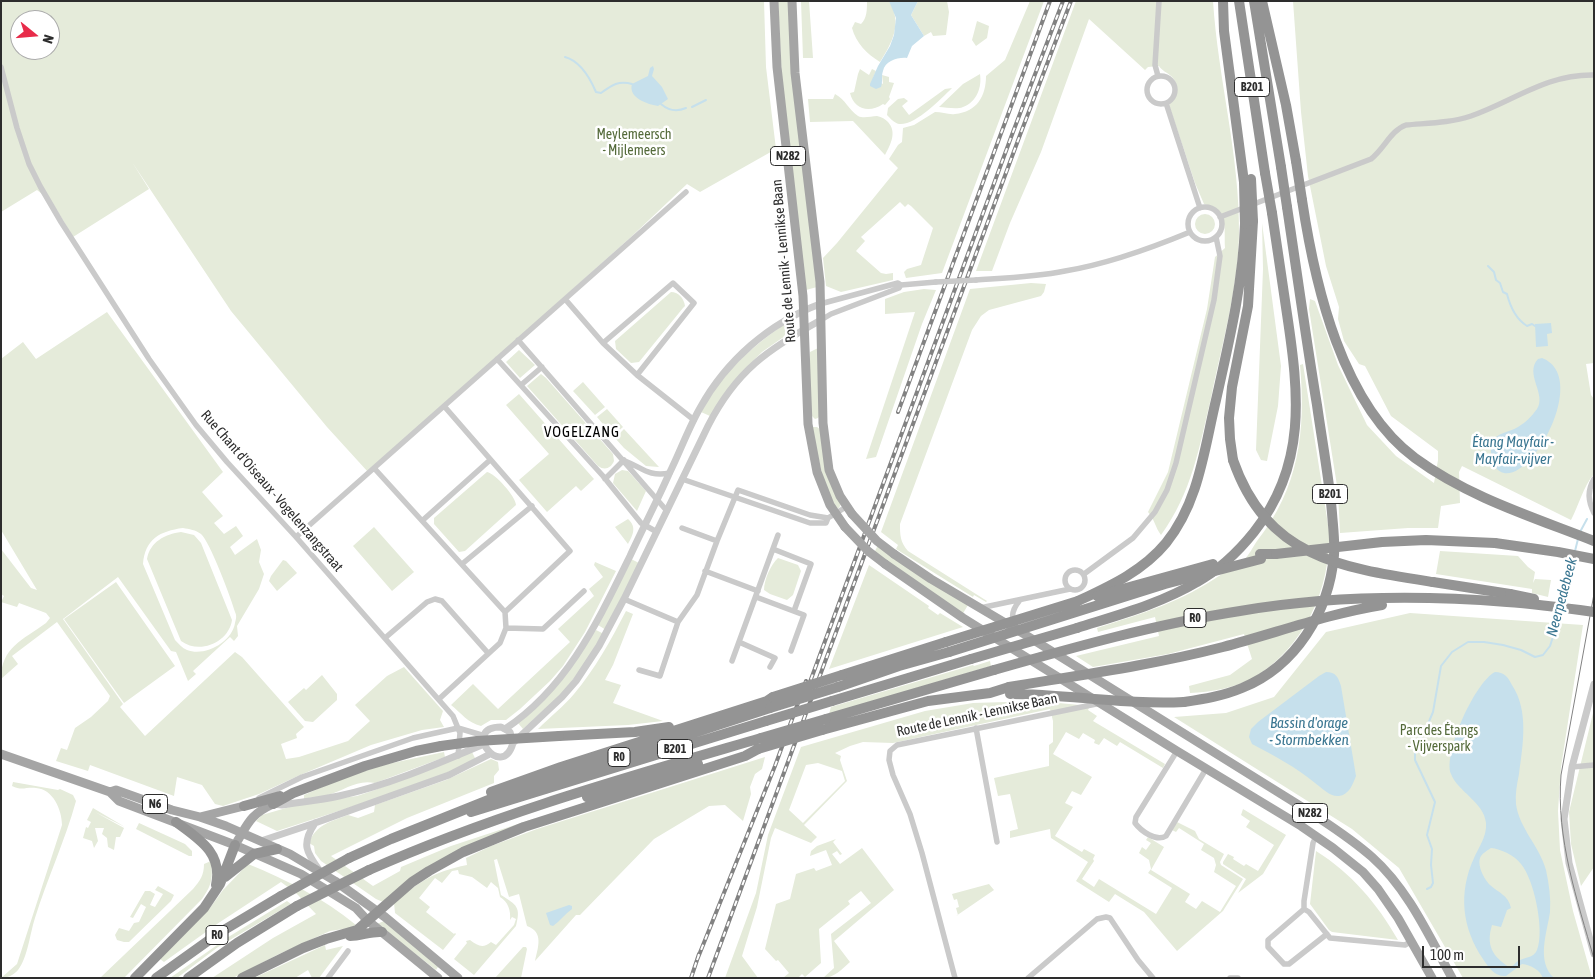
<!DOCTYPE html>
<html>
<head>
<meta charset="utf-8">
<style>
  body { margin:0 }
  #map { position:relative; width:1595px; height:979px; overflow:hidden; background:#fff; font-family:"Asap Condensed",sans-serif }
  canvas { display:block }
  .frame { position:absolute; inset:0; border:2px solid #2d2d2d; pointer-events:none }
  .north { position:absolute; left:10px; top:10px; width:50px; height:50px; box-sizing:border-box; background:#fff; border:1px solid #ababab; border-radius:50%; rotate:107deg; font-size:14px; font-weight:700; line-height:20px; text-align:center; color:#2d2d2d }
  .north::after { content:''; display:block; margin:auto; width:18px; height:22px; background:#e82c4a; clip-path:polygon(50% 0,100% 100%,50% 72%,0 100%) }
  .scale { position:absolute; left:1422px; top:946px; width:98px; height:22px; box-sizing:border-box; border:2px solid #2d2d2d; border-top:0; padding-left:6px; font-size:15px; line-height:18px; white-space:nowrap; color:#2d2d2d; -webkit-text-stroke:4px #fff; paint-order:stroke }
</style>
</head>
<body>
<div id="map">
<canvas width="1595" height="979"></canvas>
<div class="frame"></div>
<div class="north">N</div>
<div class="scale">100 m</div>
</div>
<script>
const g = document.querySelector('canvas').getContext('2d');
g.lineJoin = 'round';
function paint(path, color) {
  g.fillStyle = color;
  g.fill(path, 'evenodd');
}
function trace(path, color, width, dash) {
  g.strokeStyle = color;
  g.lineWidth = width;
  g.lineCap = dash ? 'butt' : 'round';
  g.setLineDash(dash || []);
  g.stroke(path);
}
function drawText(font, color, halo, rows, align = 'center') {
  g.font = font + ' "Asap Condensed",sans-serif';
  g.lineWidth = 5;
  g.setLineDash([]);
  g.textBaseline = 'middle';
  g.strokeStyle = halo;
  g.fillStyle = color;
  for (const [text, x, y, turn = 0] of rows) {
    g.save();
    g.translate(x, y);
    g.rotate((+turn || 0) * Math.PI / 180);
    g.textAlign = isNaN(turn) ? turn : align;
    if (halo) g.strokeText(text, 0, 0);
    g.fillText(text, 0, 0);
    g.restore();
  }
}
paint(new Path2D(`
  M1,1H764L766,67L776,149L700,192L687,184L631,237L368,472L327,427L231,311L132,162L149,189L73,237L52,202L37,190L1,212ZM20,20H50V50H20Z
  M778,1H789L817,287L806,290L782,80Z
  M801,1H809L813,58H803Z
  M867,1H889C903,23 892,43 880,62C867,54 856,43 852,28L855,22L861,24C867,18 867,10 867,1Z
  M918,1H947L949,12L946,35L933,36L931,32L924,36L911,15Z
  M1030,1H1044L942,273L906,278L904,272L907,269L921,265L933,228L911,206L908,204L905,207L900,202L861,237L865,241L856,251L881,273L886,274L893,273V280L841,292L826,286L823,258L837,243L898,168L889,159L898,145L902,142L903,128L914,125L935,112C942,112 949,115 955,114C977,112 986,96 986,76L1005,60Z
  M1076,1H1213C1218,79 1240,156 1239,234C1238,289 1222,344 1211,398C1199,448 1192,492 1161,535C1155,527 1155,520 1148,512L1168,472L1207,309L1215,257L1225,248C1224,227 1229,211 1204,204L1195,183L1169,105C1177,96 1181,86 1171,76C1167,72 1162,71 1159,66L1148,67L1145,70L1089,19L1041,152L1010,223L992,271H976Z
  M1293,1H1594V363L1586,364L1591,395L1594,399V474C1583,487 1579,505 1571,520L1462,466L1459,472L1460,503L1441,506L1438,528H1408L1340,533L1338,492L1309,309L1310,299L1315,301L1338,365L1367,425L1396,456L1434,483L1438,460V451L1391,416L1365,366L1359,364L1344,341L1338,319L1339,307L1326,266L1308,176L1301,112Z
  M977,21L989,26L987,38L976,46L972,40Z
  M860,69L869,75L872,69L876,71L873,78L883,84L882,75L889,77V82L894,83L889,97L890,99L885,105L883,104C870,113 854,110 850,93L854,92L858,74Z
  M980,74C982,87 977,102 963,107C956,110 946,107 939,107L963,84Z
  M952,88C941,99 915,126 899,124C894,123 890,118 887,115L888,108L898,99L904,98L908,101L902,106L909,115L945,89Z
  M835,94C845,99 849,110 858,116C864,119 871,116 877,116C882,117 885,119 888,122C897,132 891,144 885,155L853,121L810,122L808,99H833Z
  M1195 224a10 10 0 1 1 20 0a10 10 0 1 1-20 0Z
  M1262,223L1281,366L1278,406L1267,461L1261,460L1256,450L1263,269Z
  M1031,283L1046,284L1044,292L1041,296L989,310L981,316L972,330L900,524C900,535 900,542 908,551L987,601L986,602L974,595L973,597L896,549L898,545L881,532L970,289Z
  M924,289L936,290L922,324L876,457L866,459L915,312L885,314V299L904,292Z
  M671,292C678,292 684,298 685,306L683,308L639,362L631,363L616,349L615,341Z
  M107,312L223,472L202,492L223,516L214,523L224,534L236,526L243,536L230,547L235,555L257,539L261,550L259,562L264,574L259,589L237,626L238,636L234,641L230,637L193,671L196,674L188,681L176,652L171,651L118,577L63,619L123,704L120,707L145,736L235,652L242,657L304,727L296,734L297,738L281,744L286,759L299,757L348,741L370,721L355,705L387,676L404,667L443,711L440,720L444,727L422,730L371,745L298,776L259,794L223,806L215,804L202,785L177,777L174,796L90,765L88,771L56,761L61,748L67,750L75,728L91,717L108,701L110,696L57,622L12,656L18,664L1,679C1,647 23,640 46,623L50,618L46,613L19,603L17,607L1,602L4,596L1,594V549L31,588L37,590L1,530V359L23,342L36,359ZM183,528C189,529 196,530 201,534C210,542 231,598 235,612C237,616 236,619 235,623C232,642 205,657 187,650C182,648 179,644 175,640L143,564C145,539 160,531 183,528Z
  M785,324V336L762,352L739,375L710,416L701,412C720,375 751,347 785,324Z
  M818,348L820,415L818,418L815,419L810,414V352Z
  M519,350L535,365L520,378L506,362Z
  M1303,364L1329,531C1331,589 1304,648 1253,678C1234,688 1211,692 1190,693L1189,686L1230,675L1252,659L1244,634L1168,654L1093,667L1076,656L1159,636L1155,617L1098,632L1097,628C1144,613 1181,602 1222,574C1229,570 1238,566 1244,560C1249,555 1253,547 1257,541C1299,488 1306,431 1300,365Z
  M541,374L546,378L613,454L614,461C611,468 605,471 598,466L527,386Z
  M583,382L605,407L595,415L573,391Z
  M519,394L594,479L581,491L576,486L547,512L519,480L549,454L506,405Z
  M607,409L623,427L613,436L597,417Z
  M813,427H817L821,430L842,502L839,508H836L824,483L812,429Z
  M624,429L659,467L646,466L624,448L615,438Z
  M622,470L628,471L646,491L637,511L613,483L615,474Z
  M487,472C495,473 516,497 516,505L465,551L459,552L434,524V518Z
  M628,519C637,527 633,535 628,544L615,527Z
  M374,527L414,572L392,591L353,546Z
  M181,532L194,535L201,543L232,620C229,642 200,655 181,641L147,559C150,542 165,534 181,532Z
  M878,545L968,605L962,615L874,553Z
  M1440,551L1518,556L1528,567L1535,572L1533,583L1535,579L1551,580L1548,597L1532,593V589L1436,574Z
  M778,558L798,565L801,571L793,595L787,600L770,594L764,590C764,580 771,564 778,558Z
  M631,559L639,563L606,630L598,625Z
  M283,560L286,561L297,573L277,591L269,581L271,576Z
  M595,562L616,571L585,632L563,666L550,681L520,709L506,720H491L481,726C468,723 461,713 451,705L473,684L498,709L570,642L558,629L594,596L589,589L603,577L594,565Z
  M869,565L929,606L928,608L938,615L940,613L963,627L829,669Z
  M116,582L175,666L124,703L64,619Z
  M626,611L633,614L613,665L605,680L621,685L613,703L663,721L628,725L538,729C550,717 564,706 574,694C595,669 611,640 626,611Z
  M1410,613L1583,625L1561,767L1558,811L1560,850L1573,911L1592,978H1463L1399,868L1352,829L1174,717L1226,713L1274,697L1326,632Z
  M596,630L604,634L576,676L561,694L523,729L518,723Z
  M990,661L991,666L829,714L831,707L973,665L974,666Z
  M322,675L337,694V700L313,722L305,721L288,702L304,688L306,690Z
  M1006,702H1048L1090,706L1088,710L1097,716L1093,721L1165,764L1163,768L1120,742L1117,746L1104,738L1099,745L1094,743L1095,740L1083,733L1079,739L1066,732L1053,754L1092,777L1081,795L1072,791L1065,803L1073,807L1055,836L1082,852L1084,849L1095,855L1093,859L1094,861L1082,879L1094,887L1099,879L1156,914L1172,888L1148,873L1151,869L1149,860L1139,853L1142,847L1146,850L1151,843L1146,840L1148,837L1164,847L1151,870L1190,894L1185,902L1196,909L1202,901L1220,912L1236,886L1214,872L1216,865L1214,858L1201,850L1204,844L1179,828L1176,832L1172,830L1177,822L1195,831L1199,839L1224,854L1220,862L1221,865L1243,879L1223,911L1177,951L1144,912L1115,894L1109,902L1076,881L1088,862L1051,838L1050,829L1010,838V831L1018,829L1010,794L998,796L994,778L1049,766V745L1053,742V721L1050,709L893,743L863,742L850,746L835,753L841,756L840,760L847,781L804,825L817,837L811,843L775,828L771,838L757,907L742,956L758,978H725L756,893L768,835L801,747L925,711L973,703ZM818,763L842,771L845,781L803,823L789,810L806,765Z
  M1594,709V867L1581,886L1571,844L1569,812Z
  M444,752L445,757L375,783C357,779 345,790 328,795C321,797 312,797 304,799V795L343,778L383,765Z
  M472,752L476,760L457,769L354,806L277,831L256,821L262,815L303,803L357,796L375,790Z
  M765,757L762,769L755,774L750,787L751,794L743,821L725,805L709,806L654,839L580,915H576L535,961C538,947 544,932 527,926L519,894L509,897L497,859L494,860L501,895C517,905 521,907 516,926L474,975L454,959L467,943L466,941L470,940C478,946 483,949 491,942L496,945L514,925L516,919L512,917L510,920C511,910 508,902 500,897L498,888L491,882L487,888L472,877L459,874L458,870L452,871L442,883L435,878L419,898L430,907L426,912L454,934L455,933L456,934L443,950L395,913L394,903C420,881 433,872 467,865L466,858L491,846L537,829Z
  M491,759L498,762L499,770L494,776V783L407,818L331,856L373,886L400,871L401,867L451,846L536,818L407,881L383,902L376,899L321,861L315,853L314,846L309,843C315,825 332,821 348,815L358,818L374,812L375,805L446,780Z
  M13,782L58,790L60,789L73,795L76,801C65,841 47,879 35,918C30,933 28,957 18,970C14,975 7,978 1,978L17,964L62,825C62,810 53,789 36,788C25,787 22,791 12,786Z
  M93,808L125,827L95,812L124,828L120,837H116L114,850L108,847L107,838L102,834L104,828H95L98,841L94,848L92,841L83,838L86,827L88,828L91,822L87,820Z
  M1243,809L1286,835L1263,874L1238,893L1246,879L1223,864V862L1228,854L1234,857L1233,859L1244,866L1246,864L1258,871L1274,845L1246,827L1250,821L1241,815Z
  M139,823L185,844L192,851V856H189L136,829Z
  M836,839L833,842L842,854L840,855L837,851L832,854L840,864L862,848L894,890L834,941L850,962C842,969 834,978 823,978L834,968L831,934L871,903L861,891L848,901L850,904L819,929L821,963L805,977L802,974L798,978H783L789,973L778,960L776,961L765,949L776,904L790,899L796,874L814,868L816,871L832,865L826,850L810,856L811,851L817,846Z
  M1316,851C1351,873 1377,903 1398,940L1332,932L1329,930L1310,904Z
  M211,861C213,878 212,885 202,899L124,978H100L193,889C200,881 204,875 204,864Z
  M248,864C287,880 323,898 356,925L350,928L330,931L277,955L233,978H212L273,938L316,914L297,894L281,882L217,924L164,962L160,959L210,908L223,890Z
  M989,884L994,890L956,916L958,915L956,908L959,907L957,899L954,900L952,894Z
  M158,886L174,895L171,901L129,942H124L117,940L115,935L119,928L129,931L134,923L139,922L146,907L141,904L133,918L130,917L145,891H150L155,894L150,905L155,907L163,894L155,890Z
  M287,901L291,904L218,947L177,978H170L230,936Z
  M384,921L438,967L436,970L377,924Z
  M325,945L326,950L343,946L319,978H312L308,970L295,978H254Z
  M523,947H526L527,949L521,978H495Z`), '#e5ebda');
paint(new Path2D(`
  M889,1H918L911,15L924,36L912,46L907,58C898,57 885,61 883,71C881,76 883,81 881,87L876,89L870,86V84L878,66L890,46L894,35L896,18Z
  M653,66L654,69L652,76L662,87L668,99L658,106C647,104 628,98 632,84L648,76L650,68Z
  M1551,323L1552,333L1547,334L1548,346L1536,347L1535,324Z
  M1542,358C1595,378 1519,507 1494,465C1491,459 1490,448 1492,442C1496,433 1510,432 1518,427C1525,423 1532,416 1537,409C1547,394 1524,374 1538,359Z
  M1326,672C1336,672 1338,677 1341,686L1356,776C1353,784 1349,795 1339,796C1330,797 1322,788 1315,783C1296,767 1273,755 1252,744L1249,737L1251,729L1258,722L1319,676Z
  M1495,672C1504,672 1508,677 1512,685C1529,711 1523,744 1519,774C1517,784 1515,794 1516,804C1519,828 1540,847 1546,870C1549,884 1551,898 1550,912C1547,933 1536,961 1554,978H1543C1540,970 1531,965 1522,964L1506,976C1495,977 1489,968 1483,959C1462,928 1458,893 1474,858C1479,847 1487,836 1486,823C1484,802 1458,792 1451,774C1443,753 1475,682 1495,672ZM1491,848C1501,849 1514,855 1521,864C1534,879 1545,931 1537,950C1534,958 1525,957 1518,961C1514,964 1514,966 1509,967C1492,956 1486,945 1492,925L1501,927L1507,910L1511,908C1508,895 1499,893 1490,885C1484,879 1476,864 1481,856C1483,853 1488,850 1491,848Z
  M569,905L572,906V909C565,914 560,921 553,926L550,925L546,913Z`), '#c6e0ec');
trace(new Path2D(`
  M565,57C580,61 590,78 596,92L601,93C612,85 619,80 632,84
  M661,104C669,111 677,112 686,108
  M692,107L706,100
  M1488,266L1494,272L1496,280L1500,283L1503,292L1507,294C1510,306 1516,319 1527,326L1532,324L1535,326
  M1580,532L1587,519
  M1575,551L1578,539
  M1563,605L1571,577L1573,558
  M1427,889L1431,887L1433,883L1431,865L1432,849L1427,835L1435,802L1415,760V746L1425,731L1433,712L1441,666L1452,652L1468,642H1484L1503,645L1521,650L1535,657L1543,655L1550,646L1561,612`), '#c6e0ec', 2);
trace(new Path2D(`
  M1,67L17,128L29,164L40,186L61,222L149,359L196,425L227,462L296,537L453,716L460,733L458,756
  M1158,76L1155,65L1159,1
  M1147 90a14 14 0 1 1 28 0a14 14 0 1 1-28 0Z
  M1166,103L1200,208
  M1188 224a17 17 0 1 1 34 0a17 17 0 1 1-34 0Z
  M1220,217L1371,159C1384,149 1391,130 1406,125C1428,123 1450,123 1471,116C1514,101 1546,74 1594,75
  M976,280C1006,278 1035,277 1065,271C1108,264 1149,249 1190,232
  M565,299L603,343L637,375L694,420
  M820,304L898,283L901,285L936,282
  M821,320L831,314L899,288L901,285
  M518,340L667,511
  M603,343L673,283L694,303L637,375
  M497,359L603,476L641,523L657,532
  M521,385L542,367
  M444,406L570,551L505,612
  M625,461C643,468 648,477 670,473
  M374,468L505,612L506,628L500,643L439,699
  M605,479L624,460
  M682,479L810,523H826L828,518L846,507
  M1594,479C1587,491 1588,501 1594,513
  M423,520L490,460
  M682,528L717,541
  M296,537L686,192
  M773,549L811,564L794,611
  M462,564L532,506
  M1065 580a10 10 0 1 1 20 0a10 10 0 1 1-20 0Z
  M705,571L758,591
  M1084,574L1133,538L1155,512L1167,490L1176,463L1214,300L1220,256L1216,237
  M756,597L804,615L791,651
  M624,599L678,622L697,595L717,541L738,490L810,515L828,518
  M980,608L1070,589
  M1014,622C1010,614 1015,606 1020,600
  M506,628L543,629L584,591
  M385,638L427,602L435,599L442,601L488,653
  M739,642L775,658L770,667
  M732,661L778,535
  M639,670L660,676L678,622
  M976,728L997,842
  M1177,751L1136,817L1135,823C1141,831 1156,842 1166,836L1206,769
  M1572,767L1594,765
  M259,798L302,777L413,738L458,728L485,736
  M1304,909L1268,940V947L1284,964H1289L1327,934
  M1304,909L1309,912L1330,938L1405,945L1412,941
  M1304,909V901L1313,843L1316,836
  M328,978L348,951
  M955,978L922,853L910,814L893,775L889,760L890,751L897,745L1101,703
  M1028,978L1097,919L1106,917L1110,918L1138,960L1153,978
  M1230,978H1238`), '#cacaca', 5.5);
trace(new Path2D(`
  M1594,684L1572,767L1564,819L1569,863L1594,954
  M505,729C568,687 598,621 630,556C643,528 657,501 669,474C680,452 688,429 700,408C726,361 769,323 820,304
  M513,743L510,732L501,727C460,727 502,782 513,743L562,697L576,681L599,646L624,599L708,426C736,371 768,349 821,320
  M273,804L282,805C301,802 321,800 339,796C389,785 437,764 484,744
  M315,823C301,844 306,852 320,871
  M261,841L315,823L449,775L490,754`), '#cacaca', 7);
trace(new Path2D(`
  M774,1L777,67L803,296L808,424L817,472L830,505L845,527
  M792,1L795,73L820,282L823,423L829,470L840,496L852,514
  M894,554L931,579L1024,634L1310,812C1331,826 1353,840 1372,857C1408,889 1429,936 1452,978
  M885,564L963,618L1177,751L1301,826L1333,848L1363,872L1378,889L1398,918L1432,978
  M1,754L110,792L116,790L172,810L200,817L226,826L290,854L335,881L385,917L458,978
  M110,792L119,801L235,845L301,874L356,908L367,920L438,978
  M200,817L244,806
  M235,845C248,824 249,815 273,804`), '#a5a5a5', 9);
trace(new Path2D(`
  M1223,1L1224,31L1244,182
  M1239,1L1265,173
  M1254,1L1281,167
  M1262,1L1286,105L1296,161
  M1302,200C1315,286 1342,404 1415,458C1468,497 1533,517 1594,541
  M1233,460L1230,439L1229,418L1232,387L1248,306L1253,221
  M1495,543L1558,552L1594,559
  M1260,554H1276
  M1433,582L1510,594
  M1078,601C1110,586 1143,571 1166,543C1199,502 1204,450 1216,400C1229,342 1243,284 1245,224
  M1077,628C1118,615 1160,604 1197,582C1219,570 1238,552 1254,532C1307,465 1299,394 1287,314C1282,281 1277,247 1272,213
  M842,675L946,642
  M838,687L899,666L949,652
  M832,701L971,659
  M1184,702C1204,699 1223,696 1242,688C1296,666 1329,612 1334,555C1335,541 1333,527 1332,513C1329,477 1322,441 1317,405C1306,339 1297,273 1287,207
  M826,719L994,670
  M822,730L928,701L990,693L1009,687
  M559,736L635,732L669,727
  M491,792L561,767L767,701L773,697
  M587,797L698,764
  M273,804L293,793L365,766L416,751L441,746
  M244,806L280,796
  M471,812L766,721
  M176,822C199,839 223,853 216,885
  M349,858L391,839L491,799L770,708
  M369,870C495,814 628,777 761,738
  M225,877L254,854L277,849
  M350,936C361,936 371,931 382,932
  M135,978L204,908L220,884L235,845
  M156,978L219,933L281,896
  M188,978L237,943L297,906
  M242,978L303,948L326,939L357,930L412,882L429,871L463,852L524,827L745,756L758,749`), '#949494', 10);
trace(new Path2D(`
  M1594,594L1561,775C1556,839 1577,899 1594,959`), '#828282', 1);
const rail = new Path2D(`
  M898,412L1050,1
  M807,690L1013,132L1063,1
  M697,960L775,766L806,681
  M691,978L699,954
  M708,978L1020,135L1071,1`);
trace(rail, '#828282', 4);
trace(rail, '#fff', 2, [5.5]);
trace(new Path2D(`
  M936,282L976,280`), '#cacaca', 5.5);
trace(new Path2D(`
  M852,514L877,541L894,554
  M845,527L868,551L885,564`), '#a5a5a5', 9);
trace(new Path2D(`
  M1296,161L1302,200
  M1281,167L1287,207
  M1265,173L1272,213
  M1251,179L1253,221
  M1244,182L1245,224
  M1233,460C1267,558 1342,568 1433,582
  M1276,554L1382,542L1426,540L1495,543
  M1510,594L1534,599
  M1097,596L1213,564
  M946,642L1078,601
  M949,652L1165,584L1261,559
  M971,659L1077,628
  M994,670C1075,647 1156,624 1240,611C1327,596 1419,595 1507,602C1536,604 1565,608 1594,612
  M1009,687C1081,675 1153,665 1223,647C1276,633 1327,614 1382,605
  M1010,694C1068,694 1126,705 1184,702
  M773,697L842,675
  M770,708L838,687
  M766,721L832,701
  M761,738L826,719
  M441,746L477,741L559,736
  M758,749L822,730
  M281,896L349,858
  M297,906L369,870`), '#949494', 10);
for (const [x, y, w] of [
  [1252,87,35],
  [788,156,35],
  [1330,494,35],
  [1195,618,22],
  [675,749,35],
  [619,757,22],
  [155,804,25],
  [1310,813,35],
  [217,935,22]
]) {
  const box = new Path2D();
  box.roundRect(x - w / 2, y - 9.5, w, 19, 4);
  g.fillStyle = '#fff';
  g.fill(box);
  trace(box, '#2d2d2d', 1);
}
drawText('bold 12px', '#2d2d2d', null, [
  ["B201",1252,87],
  ["N282",788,156],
  ["B201",1330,494],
  ["R0",1195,618],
  ["B201",675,749],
  ["R0",619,757],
  ["N6",155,804],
  ["N282",1310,813],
  ["R0",217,935]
]);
drawText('14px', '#546a3a', '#fff', [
  ["Meylemeersch",634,135],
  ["- Mijlemeers",634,151],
  ["Parc des Étangs",1439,731],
  ["- Vijverspark",1439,747]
]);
drawText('14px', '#2d2d2d', '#fff', [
  ["Route de Lennik - Lennikse Baan",784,261,-95],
  ["Rue Chant d'Oiseaux - Vogelenzangstraat",272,491,49],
  ["Route de Lennik - Lennikse Baan",977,715,-12]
]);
g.letterSpacing = '1px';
drawText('15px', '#000', '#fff', [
  ["VOGELZANG",582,432]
]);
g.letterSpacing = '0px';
drawText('italic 15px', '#3a7691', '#fff', [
  ["Étang Mayfair -",1513,442],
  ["Mayfair-vijver",1513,459],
  ["Neerpedebeek",1562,597,-75],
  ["Bassin d'orage",1309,723],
  ["- Stormbekken",1309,740]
]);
</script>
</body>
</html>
